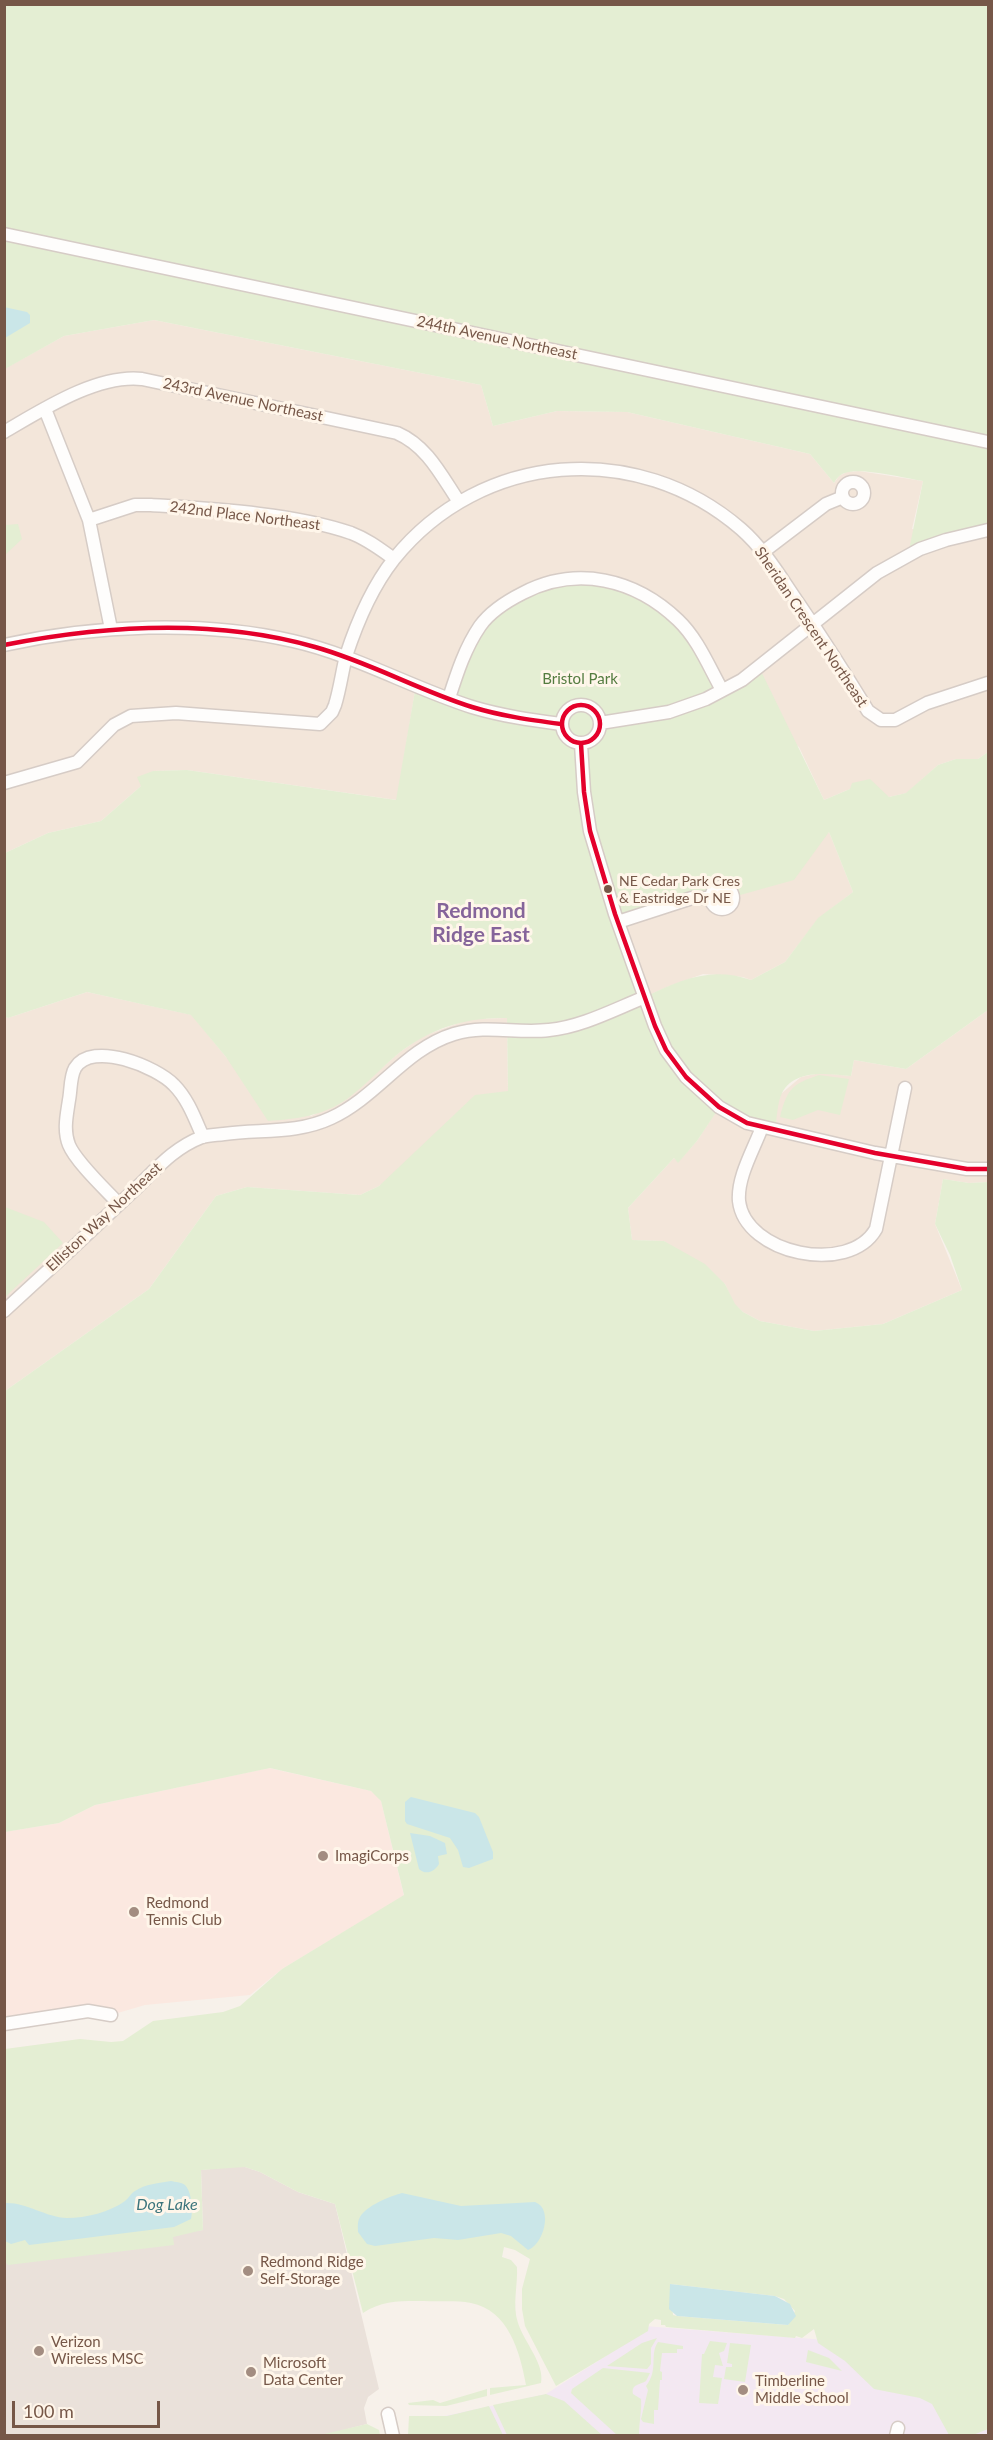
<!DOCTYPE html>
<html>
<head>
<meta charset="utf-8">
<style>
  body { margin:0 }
  #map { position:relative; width:993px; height:2440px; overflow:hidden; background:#f7f1ea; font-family:Lato,sans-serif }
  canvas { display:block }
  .frame { position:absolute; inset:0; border:6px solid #765748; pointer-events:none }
  .scale { position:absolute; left:12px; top:2401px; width:148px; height:27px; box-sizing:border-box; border:3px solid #765748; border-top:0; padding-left:8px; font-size:18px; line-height:21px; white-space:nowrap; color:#765748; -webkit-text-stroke:4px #fff6ea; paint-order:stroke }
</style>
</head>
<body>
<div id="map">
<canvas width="993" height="2440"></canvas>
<div class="frame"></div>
<div class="scale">100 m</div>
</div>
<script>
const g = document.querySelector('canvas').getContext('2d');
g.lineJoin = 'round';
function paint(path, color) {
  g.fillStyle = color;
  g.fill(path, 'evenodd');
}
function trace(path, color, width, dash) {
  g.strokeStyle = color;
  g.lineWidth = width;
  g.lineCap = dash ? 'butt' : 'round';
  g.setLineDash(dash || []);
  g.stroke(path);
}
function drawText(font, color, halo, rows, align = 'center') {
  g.font = font + ' Lato,sans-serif';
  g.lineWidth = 6;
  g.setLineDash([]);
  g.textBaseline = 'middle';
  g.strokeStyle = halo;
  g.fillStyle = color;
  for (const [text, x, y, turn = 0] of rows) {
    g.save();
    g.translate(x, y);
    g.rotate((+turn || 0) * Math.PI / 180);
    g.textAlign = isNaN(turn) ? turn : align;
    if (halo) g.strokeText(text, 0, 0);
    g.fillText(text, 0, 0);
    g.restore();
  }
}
paint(new Path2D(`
  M154,320L481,385L493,426L557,411L627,412L810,454L834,483L839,476L847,472L859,471L923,481L912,529L988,530V752L978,759H956L938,765L907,793L889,797L850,789L824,800L799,747L722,690L449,698L416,685L397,800L187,770L153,771L141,786L101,821L48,833L5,853L4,369L64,336Z
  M829,832L853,892L818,919L785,962L751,980L743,977L703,974L667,987L643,998L618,922L711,895L719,887L727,888L733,897Z
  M87,992L192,1015L226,1057L311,1116L346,1099L400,1052L423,1036L470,1019L507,1018L508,1092L379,1186L360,1195L247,1187L216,1196L149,1289L5,1391V1016L8,1018Z
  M988,1010V1182L969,1183L943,1179L935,1224L962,1290L883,1324L814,1331L760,1321L743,1312L734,1304L725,1284L664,1241L632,1240L628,1208L674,1158L678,1162L697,1141L719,1107L782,1093L801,1077L820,1073L851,1076L854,1060L906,1069Z`), '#f3e6da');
paint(new Path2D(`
  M269,1768L371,1791L378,1796L381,1801L404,1896L282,1969L250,1995L145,2005L111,2015L5,2024L4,1832L59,1823L95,1805Z`), '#fbe8e0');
paint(new Path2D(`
  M230,2167H245L260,2172L298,2192L335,2204L379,2389L368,2397L364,2408L367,2424L320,2436H5V2255L203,2230L201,2170Z`), '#eae1da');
paint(new Path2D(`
  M644,2326L839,2341L988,2422V2435L412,2436L440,2417L546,2394L639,2335Z`), '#f3e8f2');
paint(new Path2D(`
  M5,5H988V530L908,555L923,481C905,478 860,467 845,473C839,475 837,478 834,483L810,454L627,412L557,411L493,426L481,385L154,320L64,336L5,369Z
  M18,524L22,539L5,555V525Z
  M620,584L680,622L722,690L759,667L824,800L850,789L852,783L870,779L889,797L906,793L938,765L956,759H978L988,752V1010L906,1069L854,1060L851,1076C829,1074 795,1068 782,1093C777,1103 777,1119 775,1130L719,1108L697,1141L678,1163L674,1158L628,1208L632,1240L664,1241L705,1264L725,1284L735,1304L743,1312L760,1321L814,1331L883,1324L962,1290L950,1255L935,1224L943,1179L969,1183L988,1182V2429L973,2435H949L932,2404L920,2398L874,2389L845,2361L818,2343L814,2329L802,2338L796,2336L795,2338L666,2327L665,2325H661V2320L655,2319L649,2324L648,2331L556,2386L525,2326L522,2309V2289L530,2259L515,2250L504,2247L502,2257L511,2260L517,2267C518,2285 512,2305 518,2323C524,2342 545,2364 541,2383L490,2395V2388L526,2385C520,2351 508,2310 471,2303C456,2300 439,2302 424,2301C402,2301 382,2300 363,2313L335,2204L298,2192L260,2172L245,2167L201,2170L203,2230L173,2237L174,2245L8,2265L4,2261L5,2049L80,2039L111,2042L123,2041L153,2021L223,2012L240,2006L282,1969L404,1895L381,1801L371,1791L270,1768L95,1805L59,1823L5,1832V1391L149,1289L216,1196L247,1187L360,1195L379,1186L475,1095L508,1091L507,1018C467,1017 431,1028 399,1053C381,1068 366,1085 347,1099C323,1116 296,1119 268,1121L226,1057L191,1015L87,992L8,1018L4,1016L5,853L48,833L101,821L141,786L137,777L153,771L187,770L396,800L416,685L449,697L481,624L538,585ZM829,832L853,892L818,918L785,962L751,980C711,966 680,980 643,998L618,922L711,895L719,887L727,888L733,897L794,880ZM670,2284L775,2296L784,2299L795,2311L788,2325L677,2316L673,2315Z
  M819,1075L849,1079L840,1115L818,1110L793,1120L780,1117C787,1089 792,1084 819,1075Z
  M5,1207L44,1222L63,1243L5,1297Z
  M657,2338L651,2348V2364L647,2369L607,2366L642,2343Z
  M710,2341L727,2343L724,2351L719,2353L723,2366L715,2365L713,2377L722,2378L718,2404L699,2403L702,2354H704Z
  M658,2342L683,2346V2349H677V2353H662L660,2371L662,2372V2380H660L658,2410H654V2424L643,2422L641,2419L648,2390L646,2386C659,2370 649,2355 658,2342Z
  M730,2343L751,2345L745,2382L724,2379L726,2367H732V2364L727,2363Z
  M808,2350L829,2358L842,2371L806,2362Z
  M603,2368L650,2373L646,2381C640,2385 631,2384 633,2394L641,2399C642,2410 639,2423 639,2435H617L571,2393L572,2389Z
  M487,2389V2396L446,2406L409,2405L408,2403L433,2400L440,2403Z
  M546,2394L564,2401L602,2435H507L493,2405Z
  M489,2406L503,2435H408L409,2416H447Z
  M367,2424L379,2430L380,2435H320Z`), '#e4eed3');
paint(new Path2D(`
  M4,307L27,312L30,315V323L5,338Z
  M411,1797L475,1813L479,1817L493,1852V1859L469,1868L463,1867L458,1850L450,1838L407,1824L405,1821V1802Z
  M410,1833L430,1836L445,1843L447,1854L438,1856L439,1864C435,1871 426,1876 419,1869Z
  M171,2181C175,2182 181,2182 185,2185C192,2192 193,2211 191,2219L174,2227L29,2245L25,2240L11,2244L5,2241V2203C26,2202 45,2217 67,2218C86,2218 110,2212 125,2201C129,2198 131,2193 135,2191C145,2184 159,2183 171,2181Z
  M402,2193L461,2206L535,2202C554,2209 543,2245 528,2250L511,2236L501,2233L458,2240L434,2238L375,2246L367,2244L358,2232C358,2227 357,2222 360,2217C366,2206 390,2196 402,2193Z
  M670,2284L775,2296L790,2304L796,2316L788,2325L677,2316L669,2309Z`), '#cae6e8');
const minor = new Path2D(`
  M4,234L988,442
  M45,409L89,520L111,629
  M4,432C42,410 97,374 142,379L397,433C427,446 441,475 459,502
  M842 493a11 11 0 1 1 22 0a11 11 0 1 1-22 0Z
  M89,520L135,505H151C212,509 293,513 351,533C367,539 380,549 394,559
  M763,552L826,504L843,497
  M4,645C94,625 203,620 293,641C355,655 412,688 472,707C502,716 531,720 561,724
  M449,698C457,673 465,648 480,626C490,612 507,601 523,593C577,565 635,579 678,620C698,639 709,667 722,690
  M562 724a19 19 0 1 1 38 0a19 19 0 1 1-38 0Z
  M600,723L669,712L706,699L742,680L877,573L920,549L946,540L988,530
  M581,744L584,792L590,831L615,914L655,1026L666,1050L686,1077L719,1107L747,1123L875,1153L967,1169H988
  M4,783L77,762L114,725L131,716L176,713L320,724L332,712L335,705C340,689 342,672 346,656C357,622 372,587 394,559C481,451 637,439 741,529C765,550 781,578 799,604C823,639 846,675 868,711L881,720H895L927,703L988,683
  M711 898a11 11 0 1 1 22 0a11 11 0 1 1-22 0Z
  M618,922L692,898H710
  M762,1127C754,1149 737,1177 739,1201C745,1254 849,1276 876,1229L905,1088
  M119,1204C106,1190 76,1162 69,1145C63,1130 67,1114 69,1100C71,1090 70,1077 75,1068C92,1040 157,1067 174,1085C188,1099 195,1119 203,1137
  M4,1311C47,1272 89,1233 131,1193C154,1172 171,1149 202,1137C209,1135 217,1135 224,1134C261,1129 297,1134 331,1118C377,1097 405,1049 454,1034C488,1024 516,1034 549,1030C581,1027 613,1010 643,998
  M4,2024L88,2011L111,2015
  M388,2414L393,2436
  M896,2436L898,2428`);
trace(minor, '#d6ccc6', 15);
trace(minor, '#fefdfc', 12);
trace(new Path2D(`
  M4,645C106,625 214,618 315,647C369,662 418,690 472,707C501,716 531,720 561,724
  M562 724a19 19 0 1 1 38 0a19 19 0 1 1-38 0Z
  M581,744L584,792L590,831L615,914L655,1026L666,1050L686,1077L719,1107L747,1123L875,1153L967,1169H988`), '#e4002b', 4.5);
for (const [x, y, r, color] of [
  [608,889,5,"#765748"],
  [323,1856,6,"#a38d81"],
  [134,1912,6,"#a38d81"],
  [248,2271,6,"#a38d81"],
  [39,2351,6,"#a38d81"],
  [251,2372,6,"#a38d81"],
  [743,2390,6,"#a38d81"]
]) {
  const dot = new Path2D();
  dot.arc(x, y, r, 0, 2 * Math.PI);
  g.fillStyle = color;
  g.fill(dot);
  trace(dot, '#fff6ea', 2);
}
drawText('14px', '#765748', '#fff6ea', [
  ["NE Cedar Park Cres",619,881],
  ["& Eastridge Dr NE",619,898]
], 'left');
drawText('15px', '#765748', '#fff6ea', [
  ["244th Avenue Northeast",497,338,12],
  ["243rd Avenue Northeast",243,400,12],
  ["242nd Place Northeast",245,516,7],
  ["Sheridan Crescent Northeast",811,627,56],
  ["Elliston Way Northeast",104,1217,-43]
]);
drawText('15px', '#547c40', '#fff6ea', [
  ["Bristol Park",580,679]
]);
drawText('15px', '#765748', '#fff6ea', [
  ["ImagiCorps",335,1856],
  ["Redmond",146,1903],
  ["Tennis Club",146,1920],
  ["Redmond Ridge",260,2262],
  ["Self-Storage",260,2279],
  ["Verizon",51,2342],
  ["Wireless MSC",51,2359],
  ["Microsoft",263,2363],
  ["Data Center",263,2380],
  ["Timberline",755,2381],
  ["Middle School",755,2398]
], 'left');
drawText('italic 16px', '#3c747c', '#fff6ea', [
  ["Dog Lake",167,2205]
]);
drawText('bold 21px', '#85649a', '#fff6ea', [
  ["Redmond",481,911],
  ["Ridge East",481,935]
]);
</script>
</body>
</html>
